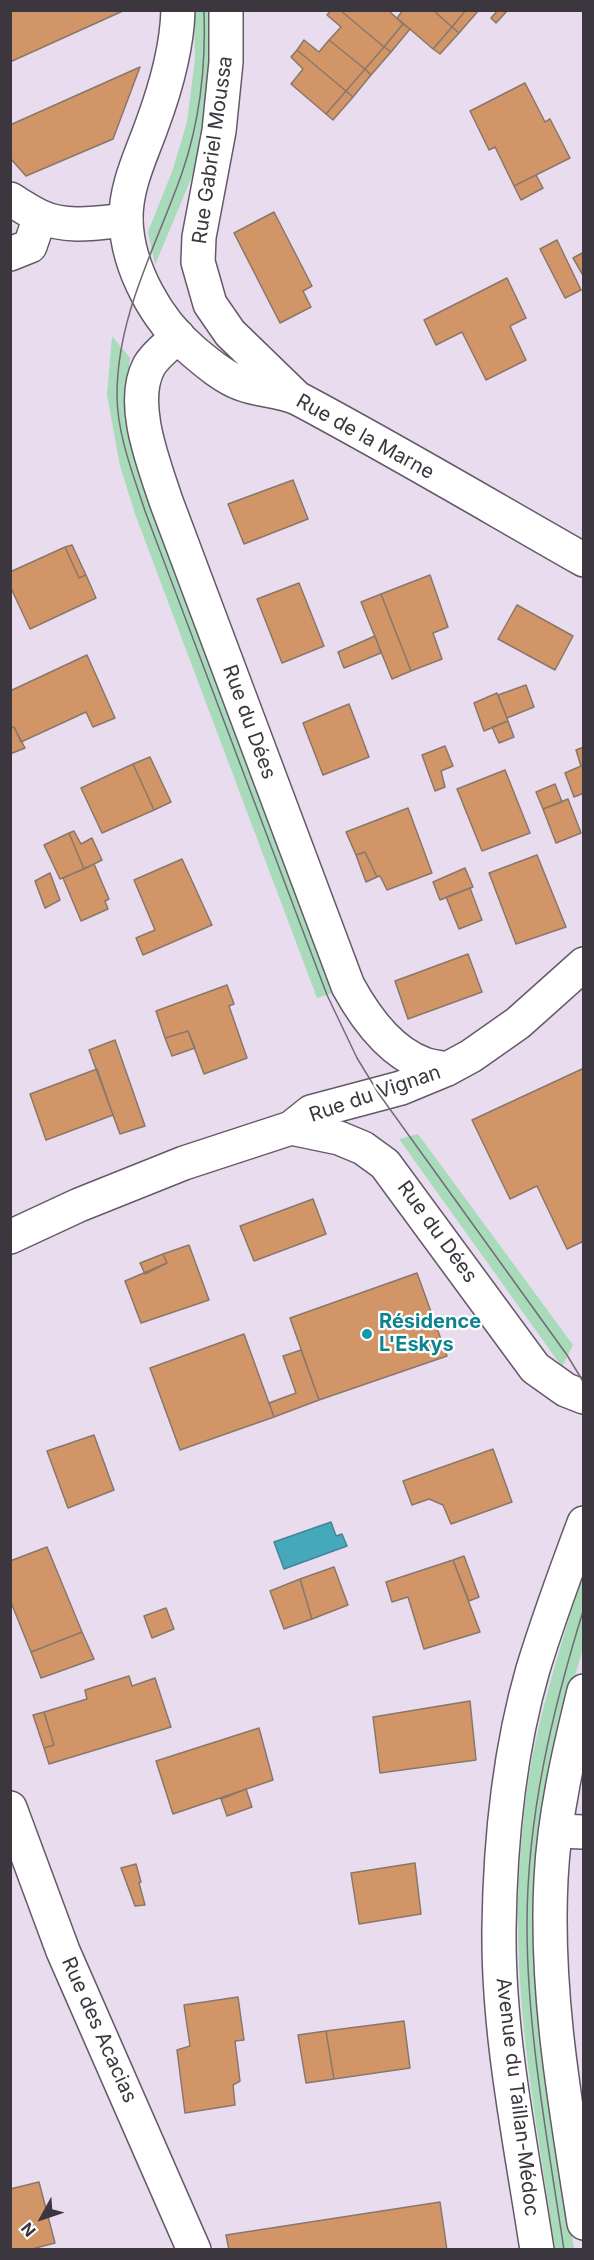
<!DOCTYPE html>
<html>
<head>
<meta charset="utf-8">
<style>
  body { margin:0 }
  #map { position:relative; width:594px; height:2260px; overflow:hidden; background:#eadcef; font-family:Inter,sans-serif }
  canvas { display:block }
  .frame { position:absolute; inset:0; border:12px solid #3c363e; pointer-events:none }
  .north { position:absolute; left:12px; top:2188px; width:60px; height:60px; -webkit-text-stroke:4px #fff; paint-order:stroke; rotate:230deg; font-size:16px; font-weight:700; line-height:24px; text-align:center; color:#3c363e }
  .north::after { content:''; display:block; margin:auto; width:21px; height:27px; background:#3c363e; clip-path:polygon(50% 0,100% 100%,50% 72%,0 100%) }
</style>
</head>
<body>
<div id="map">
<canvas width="594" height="2260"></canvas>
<div class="frame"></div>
<div class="north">N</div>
</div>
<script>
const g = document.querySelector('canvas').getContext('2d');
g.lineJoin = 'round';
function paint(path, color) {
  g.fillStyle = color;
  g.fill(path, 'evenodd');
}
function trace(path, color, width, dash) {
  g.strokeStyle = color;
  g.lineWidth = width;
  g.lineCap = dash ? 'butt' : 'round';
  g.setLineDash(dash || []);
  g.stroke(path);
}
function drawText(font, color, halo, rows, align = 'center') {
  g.font = font + ' Inter,sans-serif';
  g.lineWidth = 4.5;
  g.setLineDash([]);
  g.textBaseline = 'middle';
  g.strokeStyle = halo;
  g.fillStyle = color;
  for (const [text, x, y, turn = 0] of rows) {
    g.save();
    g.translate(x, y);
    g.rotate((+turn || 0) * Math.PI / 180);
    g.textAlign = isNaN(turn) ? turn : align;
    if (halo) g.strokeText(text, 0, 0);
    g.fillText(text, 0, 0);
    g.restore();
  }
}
paint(new Path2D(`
  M194,11H213L206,126L193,174L155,265L148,232L173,169L187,122L195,59Z
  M112,336L130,358L128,375L339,991L317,998L135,514L120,466L107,395Z
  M418,1134L573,1345L562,1367L399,1139Z
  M583,1572V1648L572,1687L546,2061L574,2249H555C540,2143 519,2036 518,1929C517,1888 521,1846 525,1806C534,1726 560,1649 583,1572Z`), '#a8dbb9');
const water = new Path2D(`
  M331,1522L336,1536L342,1534L347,1546L284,1569L274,1542Z`);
paint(water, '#45a9bb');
trace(water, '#428696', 1.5);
const building = new Path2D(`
  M10,10H125L10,62Z
  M331,10H340L384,47L365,69L329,40L341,27L327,15Z
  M340,10H388L403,24L384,47Z
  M403,10H433L452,27L433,49L397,18Z
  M433,10H466L452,27Z
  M466,10H479L459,33L452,27Z
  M498,10H508L496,23L491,18Z
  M403,24L410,29L391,52L384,47Z
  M452,27L459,33L440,54L433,49Z
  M304,40L319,52L329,40L365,69L346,91L297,50Z
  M384,47L391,52L371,75L365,69Z
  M297,50L346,91L326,114L291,84L303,69L291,57Z
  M140,67L113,139L26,176L10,158V125Z
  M365,69L371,75L353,97L346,91Z
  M525,83L545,122L550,119L570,158L514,186L495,147L489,150L470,111Z
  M346,91L353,97L333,120L326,114Z
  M536,175L543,188L521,200L514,186Z
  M274,212L312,286L303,291L311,307L280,323L234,233Z
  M557,240L581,290L565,298L540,249Z
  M584,252V277L573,258Z
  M507,278L526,318L510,326L526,360L486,380L462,332L436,345L424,320Z
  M293,480L308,519L244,544L228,504Z
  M72,545L86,575L79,578L65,547Z
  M65,547L79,578L86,575L96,598L30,629L10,586V572Z
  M430,575L448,627L433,633L442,659L411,671L381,594Z
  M299,583L324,646L282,663L257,599Z
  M381,594L411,671L392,679L361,602Z
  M517,605L573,636L555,670L498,639Z
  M375,636L381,653L344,668L338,652Z
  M87,655L115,718L93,727L86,712L21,742L14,727L10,728V691Z
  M526,685L534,707L507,718L498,695Z
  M497,693L508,721L484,731L474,703Z
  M349,704L369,757L323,775L303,723Z
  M508,721L514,737L499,743L492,727Z
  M14,727L25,748L10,754V728Z
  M445,746L453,766L441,771L445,787L435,791L422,755Z
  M584,747V793L574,797L565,773L581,766L576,750Z
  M150,757L171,802L154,810L133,764Z
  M133,764L154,810L102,833L81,788Z
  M505,770L530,833L482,851L457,789Z
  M555,784L562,802L543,809L536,792Z
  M568,799L581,833L556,843L543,809Z
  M408,808L432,873L387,890L380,876L377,877L365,852L356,855L346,832Z
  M74,831L81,844L92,838L102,860L84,869L69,833Z
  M69,833L84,869L60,879L44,845Z
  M365,852L377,877L366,882L356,855Z
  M537,855L566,927L516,944L489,873Z
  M182,859L212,925L143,955L136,938L155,930L134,880Z
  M94,864L109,899L105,901L108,909L81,921L63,878Z
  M465,868L473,887L440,900L433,882Z
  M50,873L60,900L45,908L35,881Z
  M470,888L482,920L459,929L446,897Z
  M468,954L482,992L408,1019L395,981Z
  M227,985L234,1004L229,1006L247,1058L204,1074L188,1031L165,1038L156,1011Z
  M188,1031L195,1048L172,1056L165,1038Z
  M115,1040L145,1126L120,1134L89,1050Z
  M97,1069L113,1115L46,1140L30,1094Z
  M582,1069L584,1073V1241L567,1249L537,1186L510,1199L472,1120Z
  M313,1199L326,1234L254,1261L240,1226Z
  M189,1245L209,1300L141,1323L125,1281L167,1263L163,1254Z
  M163,1254L167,1263L145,1274L140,1263Z
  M417,1273L447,1356L319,1400L290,1318Z
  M244,1334L274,1417L180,1450L150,1368Z
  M301,1350L319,1400L274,1417L269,1403L296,1393L283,1356Z
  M94,1435L114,1490L68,1508L47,1451Z
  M493,1449L512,1502L451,1524L443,1505L429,1499L412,1505L403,1481Z
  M47,1547L82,1632L31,1652L10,1600V1561Z
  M464,1556L479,1597L469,1601L453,1560Z
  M453,1560L480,1632L424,1649L408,1597L392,1602L386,1582Z
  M334,1567L348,1605L312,1619L300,1579Z
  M300,1579L312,1619L284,1629L270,1591Z
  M166,1608L174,1629L152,1638L144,1616Z
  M82,1632L94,1659L41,1678L31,1652Z
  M129,1676L132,1686L155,1678L171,1727L49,1764L44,1748L54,1745L44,1712L87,1699L85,1690Z
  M470,1701L476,1760L380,1773L373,1717Z
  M44,1712L54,1745L44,1748L33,1715Z
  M259,1728L273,1780L173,1814L156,1761Z
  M246,1789L252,1807L227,1816L221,1799Z
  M415,1863L421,1914L359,1924L351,1873Z
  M136,1864L141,1882L139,1883L145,1905L135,1906L121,1868Z
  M238,1997L244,2040L235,2041L240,2081L233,2085L235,2105L185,2113L177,2050L190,2046L184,2005Z
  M404,2021L410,2068L334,2079L326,2031Z
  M326,2031L334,2079L306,2083L298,2035Z
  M39,2182L55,2243L28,2250H10V2189Z
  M440,2202L447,2250H229L226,2235Z`);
paint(building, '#d19567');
trace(building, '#89776a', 1.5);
const minor = new Path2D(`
  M10,199C20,205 29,211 39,216C66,229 98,223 126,220
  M10,254L30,246L40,217
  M178,336C169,345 155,355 149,366C129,403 154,464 166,501L348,986C365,1017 390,1052 424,1064C431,1067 439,1067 447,1069
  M291,1128L339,1138L363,1148L385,1164L535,1368L566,1390L584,1397
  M10,1237L79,1205L184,1163L291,1128L311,1112L401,1088L447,1069L471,1056L518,1023L584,964
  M10,1808L63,1951L194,2250
  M556,1831L584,1832`);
const tertiary = new Path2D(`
  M178,10C177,49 165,90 152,125C141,156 125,187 126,221C128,269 157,321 193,351C207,363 225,378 242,384C260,391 282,390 299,399C395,450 489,506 584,560
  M226,10V62L219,131L199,237L198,262L210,304L230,333L296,397
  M584,1691C569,1752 554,1816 551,1879C545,1995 566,2108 584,2223
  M537,2250C521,2144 498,2037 499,1930C500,1843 509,1752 533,1669C548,1620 566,1571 584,1523`);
trace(minor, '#655969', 36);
trace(tertiary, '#655969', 36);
trace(minor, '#fff', 33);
trace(tertiary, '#fff', 33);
trace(new Path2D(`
  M204,10C206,65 200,121 182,173C156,247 117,315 117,395C117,434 133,474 145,511L327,995L357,1058L379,1094L567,1355L584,1383
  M564,2250C548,2142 527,2033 527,1925C527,1817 552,1711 584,1608`), '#736b76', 1.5);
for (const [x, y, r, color] of [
  [367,1334,6,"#0f9aa8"]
]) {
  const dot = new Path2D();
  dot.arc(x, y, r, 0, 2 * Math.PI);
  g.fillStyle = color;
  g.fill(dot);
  trace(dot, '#fff', 2);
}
drawText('20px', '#3c363e', '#fff', [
  ["Rue Gabriel Moussa",213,150,-82],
  ["Rue de la Marne",365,437,29],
  ["Rue du Dées",249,722,70],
  ["Rue du Vignan",375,1094,-19],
  ["Rue du Dées",437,1232,54],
  ["Rue des Acacias",99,2030,66],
  ["Avenue du Taillan-Médoc",517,2097,83]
]);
drawText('bold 20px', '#0d838f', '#fff', [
  ["Résidence",379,1322],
  ["L'Eskys",379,1345]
], 'left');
</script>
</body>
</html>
